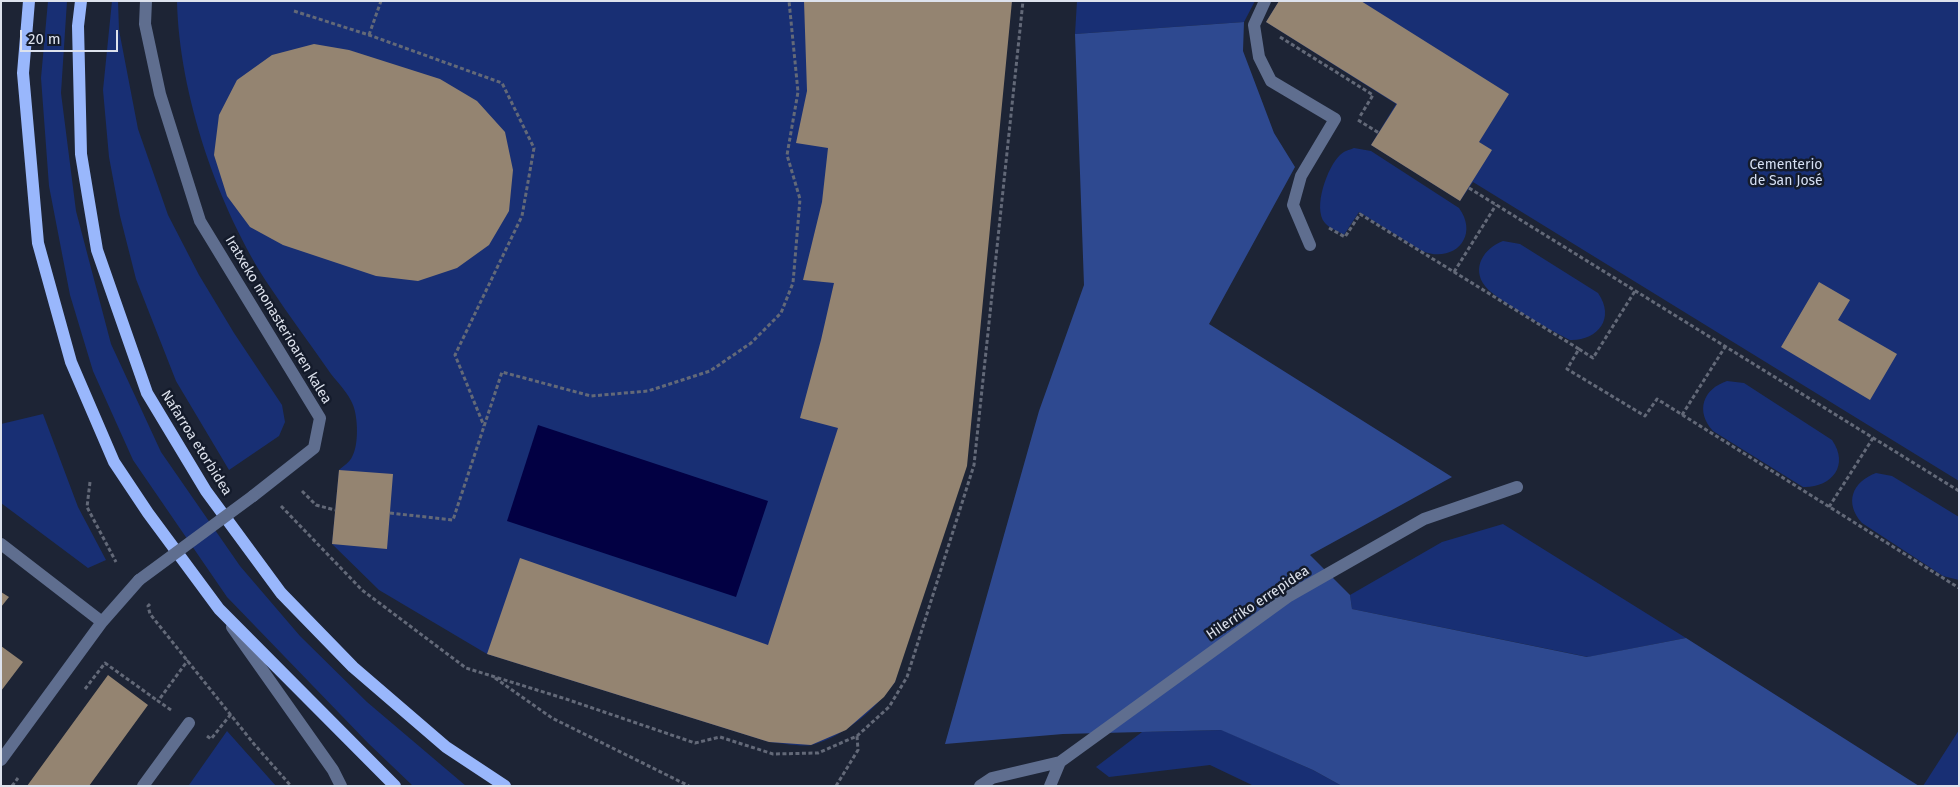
<!DOCTYPE html>
<html>
<head>
<meta charset="utf-8">
<style>
  body { margin:0 }
  #map { position:relative; width:1960px; height:787px; overflow:hidden; background:#1d2435; font-family:"Fira Sans",sans-serif }
  canvas { display:block }
  .frame { position:absolute; inset:0; border:2px solid #dde2ed; pointer-events:none }
  .scale { position:absolute; left:20px; top:30px; width:98px; height:22px; box-sizing:border-box; border:2px solid #dde2ed; border-top:0; padding-left:6px; font-size:15px; line-height:18px; white-space:nowrap; color:#dde2ed; -webkit-text-stroke:4px #141b2b; paint-order:stroke }
</style>
</head>
<body>
<div id="map">
<canvas width="1960" height="787"></canvas>
<div class="frame"></div>
<div class="scale">20 m</div>
</div>
<script>
const g = document.querySelector('canvas').getContext('2d');
g.lineJoin = 'round';
function paint(path, color) {
  g.fillStyle = color;
  g.fill(path, 'evenodd');
}
function trace(path, color, width, dash) {
  g.strokeStyle = color;
  g.lineWidth = width;
  g.lineCap = dash ? 'butt' : 'round';
  g.setLineDash(dash || []);
  g.stroke(path);
}
function drawText(font, color, halo, rows, align = 'center') {
  g.font = font + ' "Fira Sans",sans-serif';
  g.lineWidth = 5;
  g.setLineDash([]);
  g.textBaseline = 'middle';
  g.strokeStyle = halo;
  g.fillStyle = color;
  for (const [text, x, y, turn = 0] of rows) {
    g.save();
    g.translate(x, y);
    g.rotate((+turn || 0) * Math.PI / 180);
    g.textAlign = isNaN(turn) ? turn : align;
    if (halo) g.strokeText(text, 0, 0);
    g.fillText(text, 0, 0);
    g.restore();
  }
}
paint(new Path2D(`
  M48,1H67L61,93L76,211L111,344L161,452L240,566L300,636L367,702L466,786H413L368,743L227,597L133,460L93,371L70,295L49,186L41,78Z
  M112,1H118L119,30L138,129L168,215L199,275L234,333L282,405L285,422L279,436L229,470L176,381L136,279L120,216L109,157L103,90Z
  M177,1H1012L895,682C876,709 845,736 812,745C802,747 780,743 769,742L487,654L379,590L332,544L339,470C343,466 350,462 352,457C359,445 358,417 353,405C349,394 338,383 331,374C311,345 289,316 270,287C218,209 179,94 177,1Z
  M1077,1H1255L1244,22L1075,34Z
  M1279,1H1959V481L1473,182L1460,201L1371,145L1396,104L1266,22Z
  M1354,148L1371,151L1459,208C1480,237 1453,264 1422,251L1359,212L1344,235C1338,231 1329,228 1325,223C1312,208 1328,166 1340,155C1344,151 1349,150 1354,148Z
  M1503,241L1520,244L1598,293C1616,319 1597,341 1570,340C1555,333 1492,297 1485,286C1471,268 1484,248 1503,241Z
  M1727,381L1744,383L1832,440C1850,466 1831,488 1803,487L1713,431C1695,411 1703,389 1727,381Z
  M43,414L78,507L106,560L88,568L1,503V424Z
  M1876,473L1892,476L1959,517V580L1943,576L1862,523C1844,503 1852,482 1876,473Z
  M1503,524L1686,638L1588,657L1352,609L1350,595L1442,542Z
  M1222,730L1313,770L1342,786H1254L1210,765L1109,777L1096,767L1142,732Z
  M1959,730V785L1923,786Z
  M227,731L276,786L189,785Z`), '#182f74');
paint(new Path2D(`
  M1244,22L1243,51L1274,133L1295,167L1209,324L1452,477L1310,555L1350,595L1352,609L1587,657L1686,638L1919,786H1342L1313,770L1221,730L1063,734L945,744L1039,411L1084,285L1075,34Z`), '#2e4990');
paint(new Path2D(`
  M538,425L768,501L736,597L507,521Z`), '#020043');
paint(new Path2D(`
  M804,1H1012L967,466L895,682L884,697L846,730L811,745L769,742L487,654L520,558L768,645L838,428L800,418L821,340L834,283L803,280L822,202L828,148L796,143L807,91Z
  M1279,1H1361L1509,94L1479,142L1492,150L1460,201L1371,145L1397,104L1266,22Z
  M314,44L349,50L440,79L477,101L505,132L513,170L509,211L489,245L457,268L418,281L376,276L283,245L250,227L227,196L214,155L219,115L237,80L272,55Z
  M1819,282L1850,300L1838,320L1897,354L1870,400L1781,347Z
  M339,470L393,474L387,549L332,544Z
  M1,592L9,597L1,607Z
  M1,646L23,662L1,691Z
  M108,675L148,705L89,786H27Z`), '#948471');
trace(new Path2D(`
  M294,11L369,35L502,83L534,148L522,216L455,355L484,426
  M369,35L381,1
  M1280,37L1373,95L1359,118
  M1358,120L1379,133
  M1469,188L1959,491
  M1329,228L1345,237L1360,214L1579,349L1567,369L1645,416L1657,399L1959,588
  M1454,272L1496,205
  M1579,349L1593,358L1635,291
  M1682,415L1725,347
  M90,482L87,507L116,562
  M302,491L316,505L335,510
  M281,506L362,590L466,668L566,699L695,743L720,737L773,754L818,753L857,736L889,707L907,677L974,465L1023,1
  M1829,507L1873,438
  M390,513L453,520L502,372L591,396L648,391L710,371L751,343L781,313L793,283L800,199L787,155L798,92L789,1
  M150,604L148,606L150,614L254,744L291,786
  M495,678L552,718L689,786
  M85,689L105,663L158,701
  M171,710L158,701L188,660
  M207,736L211,739L231,714
  M12,786L18,778
  M836,786L858,750L857,736`), '#636978', 3, [4, 2.5]);
trace(new Path2D(`
  M146,1L145,24L160,94L200,221L320,418L314,448L253,496
  M1265,1L1254,25L1259,57L1271,81L1335,119L1301,176L1293,205L1310,245
  M1,544L102,622
  M232,627L333,770L341,786
  M1,760L102,622L139,580
  M143,786L189,723
  M980,786L992,778L1060,762L1289,596L1424,519L1517,487
  M1050,786L1060,762`), '#5f6e8f', 12);
trace(new Path2D(`
  M29,1L23,73L38,243L71,362L114,462L148,513L219,609L395,786
  M81,1L78,26L81,154L97,250L147,393L206,491L281,593L353,667L446,747L505,786`), '#99b7fc', 12);
trace(new Path2D(`
  M139,580L253,496`), '#5f6e8f', 12);
drawText('14px', '#d5dff3', '#141b2b', [
  ["Cementerio",1786,165],
  ["de San José",1786,181]
]);
drawText('14px', '#dde2ed', '#141b2b', [
  ["Iratxeko monasterioaren kalea",278,320,59],
  ["Nafarroa etorbidea",196,443,58],
  ["Hilerriko errepidea",1258,603,-34]
]);
</script>
</body>
</html>
